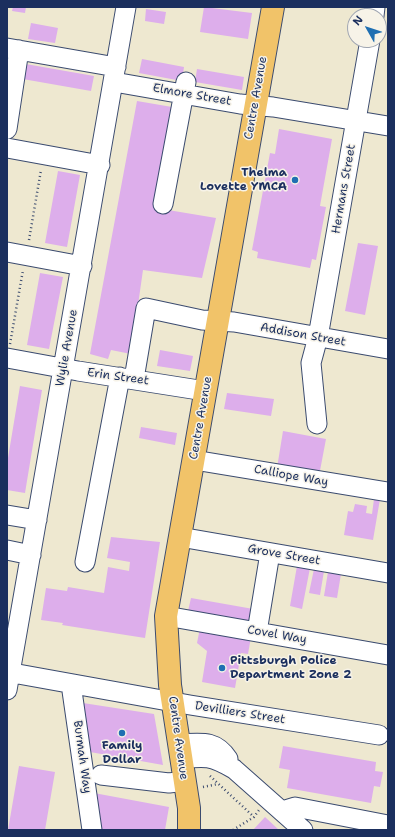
<!DOCTYPE html>
<html>
<head>
<meta charset="utf-8">
<style>
  body { margin:0 }
  #map { position:relative; width:395px; height:837px; overflow:hidden; background:#eee8d0; font-family:"Shantell Sans",sans-serif }
  canvas { display:block }
  .frame { position:absolute; inset:0; border:8px solid #1b2f5e; pointer-events:none }
  .north { position:absolute; left:347px; top:8px; width:40px; height:40px; box-sizing:border-box; background:#f7f3e8; border:1px solid #9fa5b1; border-radius:50%; rotate:309deg; font-size:11px; font-weight:700; line-height:16px; text-align:center; color:#1b2f5e }
  .north::after { content:''; display:block; margin:auto; width:14px; height:18px; background:#1f6fb2; clip-path:polygon(50% 0,100% 100%,50% 72%,0 100%) }
</style>
</head>
<body>
<div id="map">
<canvas width="395" height="837"></canvas>
<div class="frame"></div>
<div class="north">N</div>
</div>
<script>
const g = document.querySelector('canvas').getContext('2d');
g.lineJoin = 'round';
function paint(path, color) {
  g.fillStyle = color;
  g.fill(path, 'evenodd');
}
function trace(path, color, width, dash) {
  g.strokeStyle = color;
  g.lineWidth = width;
  g.lineCap = dash ? 'butt' : 'round';
  g.setLineDash(dash || []);
  g.stroke(path);
}
function drawText(font, color, halo, rows, align = 'center') {
  g.font = font + ' "Shantell Sans",sans-serif';
  g.lineWidth = 3;
  g.setLineDash([]);
  g.textBaseline = 'middle';
  g.strokeStyle = halo;
  g.fillStyle = color;
  for (const [text, x, y, turn = 0] of rows) {
    g.save();
    g.translate(x, y);
    g.rotate((+turn || 0) * Math.PI / 180);
    g.textAlign = isNaN(turn) ? turn : align;
    if (halo) g.strokeText(text, 0, 0);
    g.fillText(text, 0, 0);
    g.restore();
  }
}
paint(new Path2D(`
  M13,7H26L25,13L12,11Z
  M204,7L252,13L248,39L200,32Z
  M146,9L166,12L164,24L145,21Z
  M31,23L58,28L55,43L28,39Z
  M142,59L184,67L182,81L139,73Z
  M20,63L94,76L91,91L17,78Z
  M197,69L244,77L242,90L195,82Z
  M137,101L172,107L156,208L216,218L202,278L143,270L131,354L111,350L108,359L90,354Z
  M279,129L332,139L320,206L326,207L316,260L312,259L310,268L257,258L258,252L252,250L270,153L275,154Z
  M58,171L80,175L67,247L45,243Z
  M358,243L378,246L365,315L345,311Z
  M40,273L63,277L49,349L27,345Z
  M160,350L193,356L190,371L157,366Z
  M20,386L42,390L25,493L7,490V464Z
  M227,393L274,399L271,416L224,409Z
  M141,427L177,433L175,445L139,438Z
  M283,431L326,439L319,476L277,468Z
  M374,499H380L373,540L344,535L348,511L353,512L355,504L367,506L366,513L372,514Z
  M111,537L160,542L145,638L62,625L63,623L41,620L46,588L67,591L68,587L104,593L108,567L129,571L130,562L107,558Z
  M297,566L310,568L302,609L290,606Z
  M314,569L324,571L320,595L309,593Z
  M328,572L341,574L337,598L324,596Z
  M191,598L259,610L256,623L188,611Z
  M200,628L251,637L248,654L241,653L235,688L202,682L207,651L197,643Z
  M83,703L154,714L163,765L90,752Z
  M283,746L376,762L375,771L383,772L380,787L374,786L371,803L287,788L290,770L279,768Z
  M19,766L55,772L45,830H8Z
  M94,793L169,807L165,830H99Z
  M265,817L279,830H253Z`), '#ddaeeb');
const minor = new Path2D(`
  M374,16L375,7
  M7,48L116,67
  M114,82L240,104L273,107L388,126
  M7,129L19,50
  M7,148L100,165
  M163,204L186,82
  M7,252L82,266
  M7,358L78,371L205,391
  M134,379L146,308L202,320L234,322L388,349
  M317,424L311,363L318,337L370,40
  M194,460L388,492
  M7,515L37,520
  M180,537L388,573
  M7,550L31,555
  M85,562L120,377
  M166,616L388,655
  M257,632L270,553
  M7,672L190,705L379,735
  M71,684L92,830
  M7,690L126,7
  M179,744C200,743 215,739 228,759
  M181,759C206,756 211,756 234,769L303,830
  M101,775L169,783L185,781
  M282,811L295,807L388,825`);
const major = new Path2D(`
  M189,830V808L170,685L166,616L273,7`);
trace(minor, '#3b4b6f', 21);
trace(major, '#3b4b6f', 24);
trace(new Path2D(`
  M29,240L41,170
  M10,344L23,270
  M210,776L254,817
  M203,787L218,784
  M233,830L254,817L259,810`), '#3b4b6f', 2.5, [1, 3]);
trace(minor, '#fff', 19);
trace(major, '#f1c369', 22);
for (const [x, y, r, color] of [
  [295,180,4,"#1f6fb2"],
  [222,668,4,"#1f6fb2"],
  [122,733,4,"#1f6fb2"]
]) {
  const dot = new Path2D();
  dot.arc(x, y, r, 0, 2 * Math.PI);
  g.fillStyle = color;
  g.fill(dot);
  trace(dot, '#f7f3e8', 1.5);
}
drawText('12px', '#1b2f5e', '#f7f3e8', [
  ["Elmore Street",192,95,10],
  ["Centre Avenue",256,98,-80],
  ["Hermans Street",344,189,-80],
  ["Addison Street",303,335,10],
  ["Wylie Avenue",67,348,-80],
  ["Erin Street",118,377,8],
  ["Centre Avenue",201,418,-80],
  ["Calliope Way",291,476,10],
  ["Grove Street",284,555,10],
  ["Covel Way",277,635,10],
  ["Devilliers Street",240,713,9],
  ["Centre Avenue",178,738,82],
  ["Burmah Way",82,757,82]
]);
drawText('bold 12px', '#1b2f5e', '#f7f3e8', [
  ["Thelma",287,173],
  ["Lovette YMCA",287,187],
  ["Pittsburgh Police",230,661,"left"],
  ["Department Zone 2",230,675,"left"],
  ["Family",122,746,"center"],
  ["Dollar",122,760,"center"]
], 'right');
</script>
</body>
</html>
